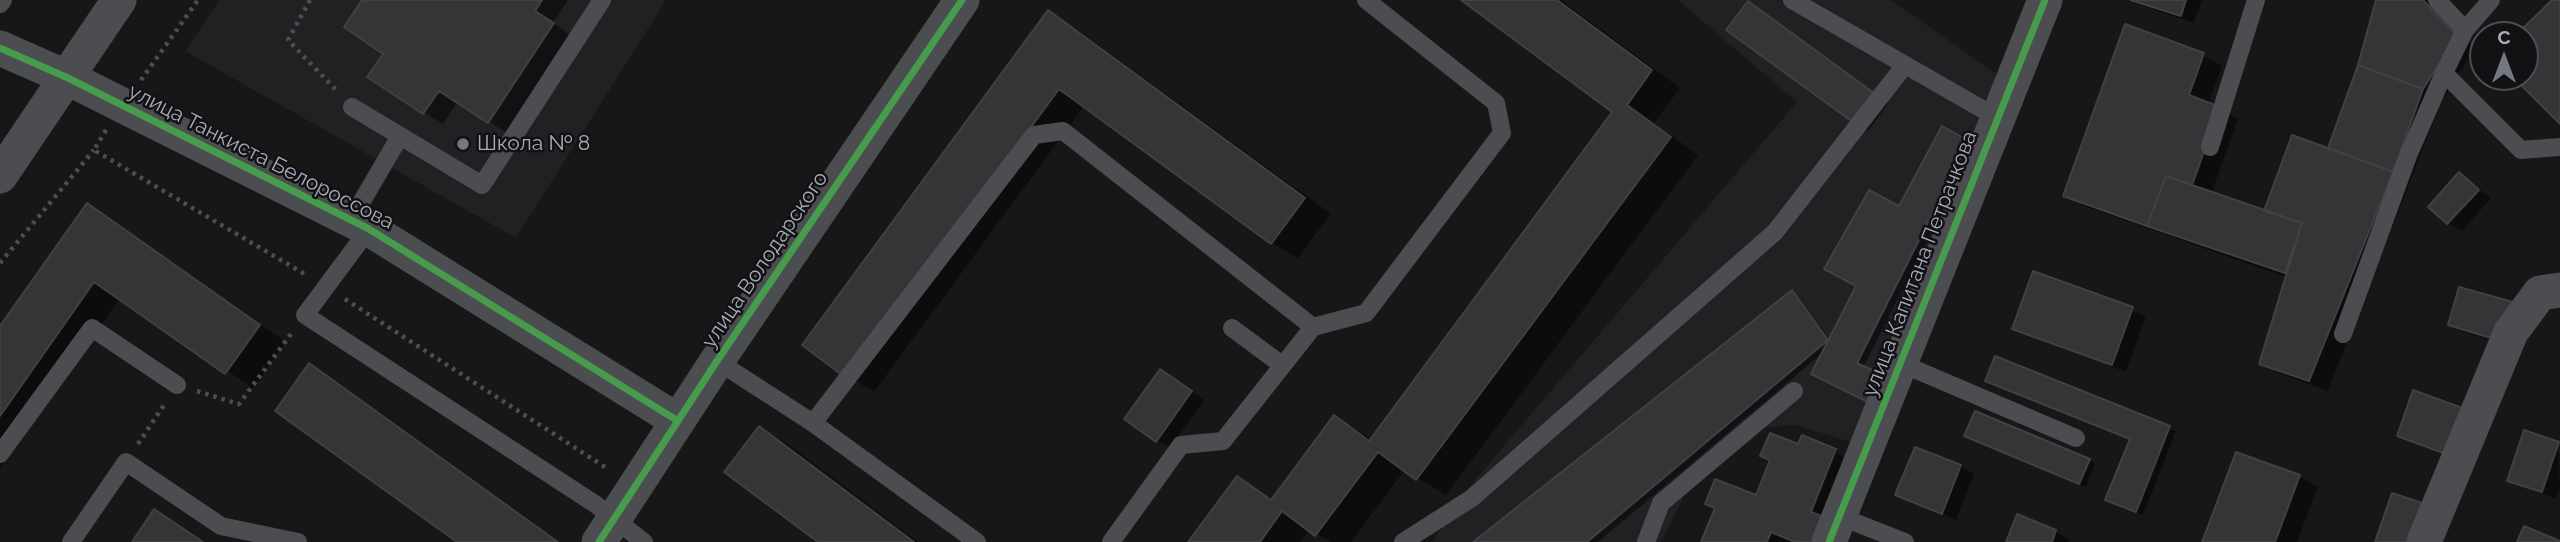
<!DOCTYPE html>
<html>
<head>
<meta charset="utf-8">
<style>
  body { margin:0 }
  #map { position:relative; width:2560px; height:542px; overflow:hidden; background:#171718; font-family:Raleway,sans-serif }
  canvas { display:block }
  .north { position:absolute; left:2469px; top:21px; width:70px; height:70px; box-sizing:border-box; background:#121114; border:2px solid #4e4f56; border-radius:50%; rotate:0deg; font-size:19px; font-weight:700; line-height:28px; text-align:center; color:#a7acba }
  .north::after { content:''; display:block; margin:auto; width:24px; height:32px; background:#757881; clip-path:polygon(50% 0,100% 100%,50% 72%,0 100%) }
</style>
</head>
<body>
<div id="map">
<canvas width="2560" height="542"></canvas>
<div class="north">С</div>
</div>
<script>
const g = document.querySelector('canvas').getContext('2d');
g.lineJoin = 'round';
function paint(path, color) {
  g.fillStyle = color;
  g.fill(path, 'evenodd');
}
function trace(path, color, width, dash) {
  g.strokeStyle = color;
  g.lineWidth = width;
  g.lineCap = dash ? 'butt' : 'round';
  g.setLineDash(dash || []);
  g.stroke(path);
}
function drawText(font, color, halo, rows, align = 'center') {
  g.font = font + ' Raleway,sans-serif';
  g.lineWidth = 5;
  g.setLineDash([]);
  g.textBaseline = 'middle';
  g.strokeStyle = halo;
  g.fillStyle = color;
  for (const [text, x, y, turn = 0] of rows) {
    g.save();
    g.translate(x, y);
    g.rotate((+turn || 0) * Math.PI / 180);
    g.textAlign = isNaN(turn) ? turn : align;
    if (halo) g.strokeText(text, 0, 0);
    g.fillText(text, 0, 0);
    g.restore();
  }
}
paint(new Path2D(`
  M220,0H666L516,238L185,51Z
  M1678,0H1891L2021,91L1871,448L1795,425L1756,428L1693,478L1661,542H1433L1458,500L1797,102Z`), '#212124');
paint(new Path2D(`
  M364,0H568L553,23L572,36L507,133L458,101L443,124L369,77L385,53Z
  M1464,0H1561L1680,88L1654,123L1698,155L1446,495L1405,470L1351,542H1330L1310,529L1300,542H1190L1237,478L1273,500L1335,417L1372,440L1615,111Z
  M2124,0H2202L2194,23Z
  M2378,0H2426L2436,6L2475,48L2442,100L2328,391L2280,374L2261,363L2286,277L2084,206L2065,195L2203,55L2222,66L2208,104L2238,119L2211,194L2265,213L2329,151L2360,66Z
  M1755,7L1888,104L1868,131L1862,127Z
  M1049,12L1075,28L1331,214L1298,258L1272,243L1084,106L874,392L847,376Z
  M1942,129L1975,146L1863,368L1825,351L1598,542H1476L1792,292L1798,296L1830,340Z
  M2459,174L2491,198L2462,231L2448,223Z
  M87,206L286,342L253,388L120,298L0,469V329Z
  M2034,273L2146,316L2126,372L2014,328Z
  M2460,289L2515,348L2463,332L2450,324Z
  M1996,358L2176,431L2143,515L2114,503L2131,439Z
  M310,366L336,381L560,542H460Z
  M1174,379L1204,400L1170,448L1157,440Z
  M2414,392L2463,461L2399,435Z
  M760,428L788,444L918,542H821Z
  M1802,437L1854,462L1837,542H1703L1756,497Z
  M1973,439L2089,460L2095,464L2086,487Z
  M2558,443L2560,486L2556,499L2509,480Z
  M1960,466L1974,474L1956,520L1897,495Z
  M2299,476L2318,487L2297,542H2204Z
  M2018,516L2056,532L2069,539L2068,542H2007Z`), '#0007');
const building = new Path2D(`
  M362,0H542L535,11L554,23L488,123L439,91L423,114L367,77L383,54L344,27Z
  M1461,0H1557L1652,70L1627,105L1671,137L1416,480L1378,452L1315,536L1282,511L1260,542H1188L1237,476L1271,500L1334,415L1369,441L1612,112Z
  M2130,0H2186L2181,16Z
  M2376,0H2423L2457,36L2423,89L2358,65Z
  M2552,0H2560V124L2513,77H2525V35H2516Z
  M1748,1L1882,99L1861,128L1726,30Z
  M1048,10L1305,198L1271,244L1059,89L846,378L802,345Z
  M2125,24L2204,53L2189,95L2220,107L2192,185L2166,176L2147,226L2063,196Z
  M2358,65L2423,89L2393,172L2328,148Z
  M1942,126L1969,141L1857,363L1881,374L1870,403L1811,374L1856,286L1824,269L1869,190L1899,206Z
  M2292,135L2393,172L2309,381L2259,364L2302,223L2264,211Z
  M2459,172L2479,190L2447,224L2428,207Z
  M2166,176L2302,223L2285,273L2147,226Z
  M87,203L260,325L225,374L94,282L0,416V326Z
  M2033,271L2133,307L2112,365L2012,329Z
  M2459,287L2513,302L2501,341L2448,325Z
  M1792,290L1828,340L1587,542H1473Z
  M1995,356L2170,426L2136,512L2105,500L2130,439L1985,381Z
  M309,363L558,542H457L275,411Z
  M1160,369L1192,391L1156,442L1124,419Z
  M2413,390L2465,409L2449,455L2397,436Z
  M1975,411L2090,459L2079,484L1964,436Z
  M759,426L914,542H818L724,472Z
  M2524,430L2559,442L2542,492L2507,481Z
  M1770,433L1798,444L1802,435L1836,449L1811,512L1824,517L1814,542H1795L1771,532L1767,542H1701L1715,508L1705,504L1715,479L1756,495L1770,460L1760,456Z
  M1915,447L1961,465L1942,514L1895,495Z
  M2236,452L2300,475L2275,542H2202Z
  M2392,493L2431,506L2418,542H2375Z
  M154,509L203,542H132Z
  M2017,514L2056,530L2052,542H2006Z
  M2524,526L2560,541V542H2517Z`);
paint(building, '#353537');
trace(building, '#404144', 2);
trace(new Path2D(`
  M310,0L288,40L338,92
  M141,80L198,0
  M106,130L94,150L308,276
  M0,263L94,150
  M345,299L608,469
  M197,391L239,404L291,334
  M138,444L164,405`), '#4d4e52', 4.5, [3.5, 5]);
trace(new Path2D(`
  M1792,0L1996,117
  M2437,0L2465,30
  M0,4L3,0
  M2444,73L2521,150L2560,147
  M352,107L482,185L602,0
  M2210,147L2256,0
  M351,220L400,136
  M369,229L305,315L595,504L644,542
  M1232,328L1282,365
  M2343,334L2408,156L2444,73L2465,30L2491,0
  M717,361L813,423L1034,135L1063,131L1313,327L1366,313L1502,133L1496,103L1366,0
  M1900,363L2076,438
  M813,423L977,542
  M0,454L92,328L177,385
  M1839,516L1905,542
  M71,542L126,462L221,526L298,542
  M1111,542L1181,445L1223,441L1313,327
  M1403,542L1472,498L1775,232L1905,65
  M1646,542L1661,503L1794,391`), '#4b4d51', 18);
trace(new Path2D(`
  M0,48L68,78L369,229L678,421
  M0,176L119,0
  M599,542L717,361L962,0
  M1829,542L2045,0
  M2424,542L2511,332L2540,293L2560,290`), '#4b4d51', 35);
trace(new Path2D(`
  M0,48L68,78L369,229L678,421
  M599,542L717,361L962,0
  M1829,542L2045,0`), '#469c4c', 7);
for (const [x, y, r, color] of [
  [463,144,7,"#757881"]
]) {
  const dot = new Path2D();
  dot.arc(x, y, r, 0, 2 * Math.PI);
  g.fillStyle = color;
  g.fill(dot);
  trace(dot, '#121114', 2.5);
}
drawText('21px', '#a7acba', '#121114', [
  ["Школа № 8",477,144]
], 'left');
drawText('21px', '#a7acba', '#121114', [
  ["улица Танкиста Белороссова",261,157,27],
  ["улица Володарского",765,260,-56],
  ["улица Капитана Петрачкова",1920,264,-69]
]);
</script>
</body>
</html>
